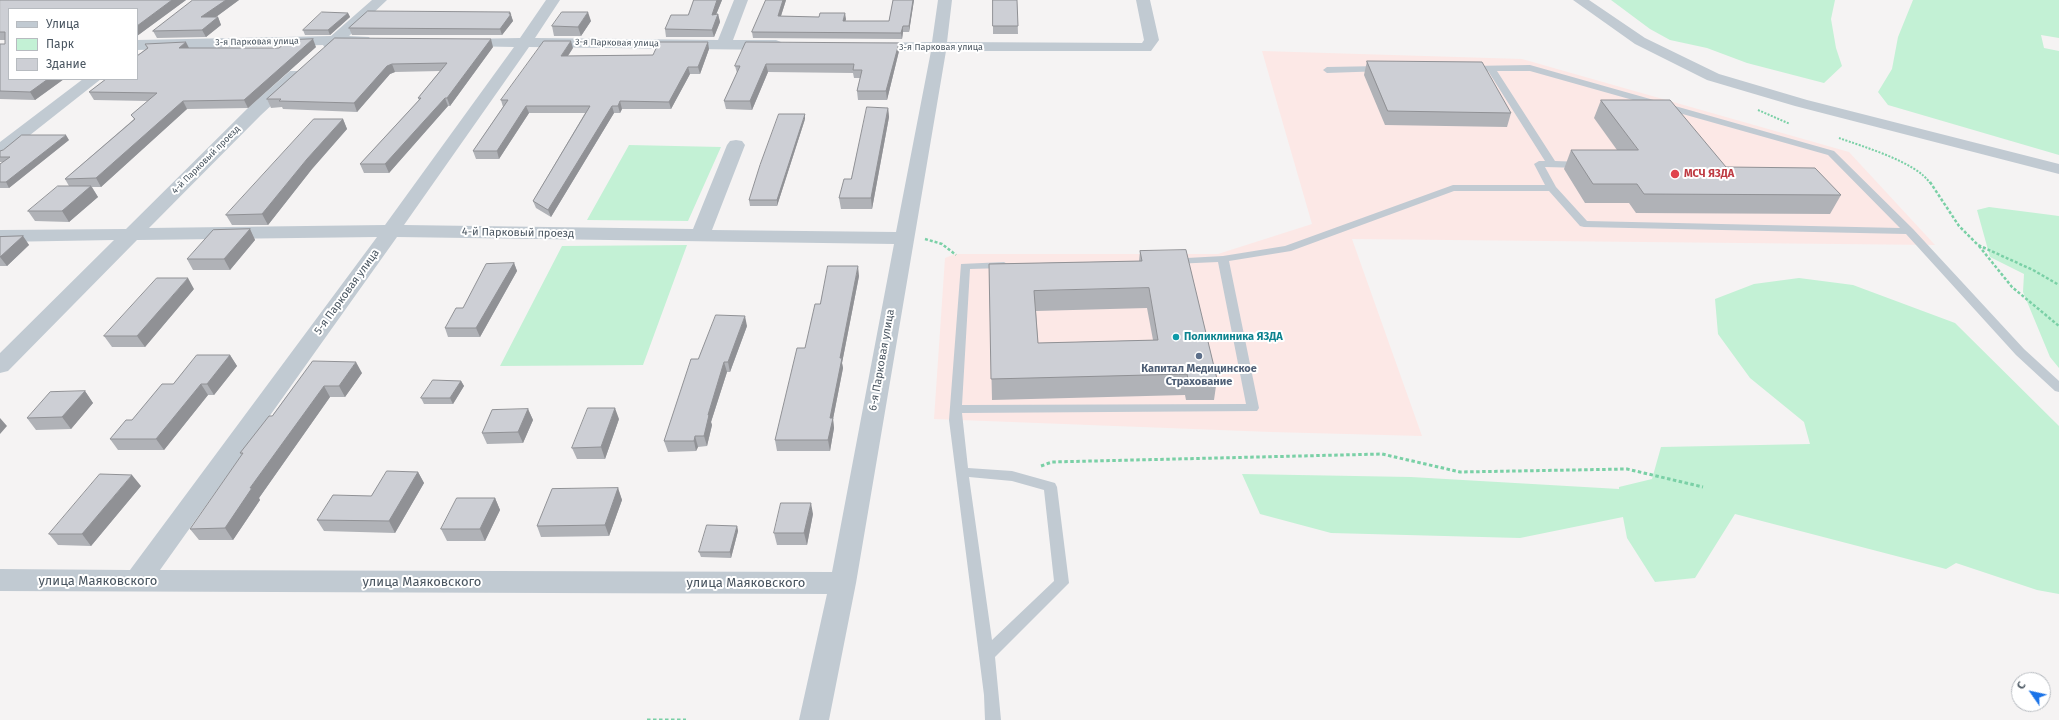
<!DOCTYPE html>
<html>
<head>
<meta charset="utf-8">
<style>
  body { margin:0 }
  #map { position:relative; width:2059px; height:720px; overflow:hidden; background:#f5f3f3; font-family:"Fira Sans",sans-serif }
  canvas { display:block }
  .legend { position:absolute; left:8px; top:8px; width:130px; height:72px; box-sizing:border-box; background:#fff; border:1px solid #b7bbc0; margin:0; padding:5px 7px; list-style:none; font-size:12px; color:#4a5661 }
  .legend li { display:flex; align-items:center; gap:8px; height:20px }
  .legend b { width:20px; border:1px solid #b7bbc0 }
  .north { position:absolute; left:2011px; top:672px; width:40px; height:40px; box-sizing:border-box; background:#fff; border:1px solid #b7bbc0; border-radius:50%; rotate:304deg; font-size:11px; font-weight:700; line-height:16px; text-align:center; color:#4a5661 }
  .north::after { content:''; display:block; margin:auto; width:14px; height:18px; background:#1a73e8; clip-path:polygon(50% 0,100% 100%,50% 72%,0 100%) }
</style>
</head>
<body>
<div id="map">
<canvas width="2059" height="720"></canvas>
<ul class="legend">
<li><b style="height:5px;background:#c1cad2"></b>Улица</li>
<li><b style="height:11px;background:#c3f1d5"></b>Парк</li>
<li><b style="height:11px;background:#cdcfd5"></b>Здание</li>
</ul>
<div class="north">С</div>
</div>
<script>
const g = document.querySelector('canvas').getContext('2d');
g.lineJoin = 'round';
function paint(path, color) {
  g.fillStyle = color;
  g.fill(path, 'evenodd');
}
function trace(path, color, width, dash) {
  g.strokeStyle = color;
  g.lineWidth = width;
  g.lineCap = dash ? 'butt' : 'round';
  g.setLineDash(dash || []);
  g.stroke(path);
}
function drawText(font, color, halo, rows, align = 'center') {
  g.font = font + ' "Fira Sans",sans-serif';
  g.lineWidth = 4;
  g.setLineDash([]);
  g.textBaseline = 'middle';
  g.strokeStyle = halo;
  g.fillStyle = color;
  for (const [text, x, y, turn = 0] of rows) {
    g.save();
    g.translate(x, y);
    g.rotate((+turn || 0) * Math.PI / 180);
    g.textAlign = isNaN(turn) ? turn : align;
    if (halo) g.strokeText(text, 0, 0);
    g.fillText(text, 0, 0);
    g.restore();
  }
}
paint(new Path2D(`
  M1262,51L1522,59L1849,152L1935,245L1352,239L1422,436L1271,432L934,419L945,258L955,254H1218L1312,224Z`), '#fce8e6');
paint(new Path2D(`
  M1611,0H1835L1831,19L1836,48L1842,66L1824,83L1747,63L1707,48L1670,40L1650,29Z
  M1913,0H2059V38L2041,35L2044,48L2059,51V155L1888,105L1878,92L1892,69L1898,37Z
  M629,145L721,147L688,221L587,220Z
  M1989,207L2059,216V368L2050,357L2023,292L2024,274L1990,257L1977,210Z
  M687,245L643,365L500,366L562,246Z
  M1799,278L1853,285L1955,323L2059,426V594L2037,590L1956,563L1946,569L1735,514L1695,578L1655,582L1627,538L1623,517L1520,538L1331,533L1260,514L1242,474L1411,477L1619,489V487L1652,479L1661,447L1810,444L1804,422L1750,378L1718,334L1715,299L1754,284Z`), '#c3f1d5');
trace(new Path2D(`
  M1758,110L1790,124
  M1839,138C1864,147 1916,162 1930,183`), '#7ad0a6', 2, [2, 1.5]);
trace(new Path2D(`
  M1930,182L1959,226L1978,245L2033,270L2059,285
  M925,239L942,244L956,255
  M1979,246L2012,287L2059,326`), '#7ad0a6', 2.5, [3, 2]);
trace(new Path2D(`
  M1041,466L1052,462L1382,454L1460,472L1627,469L1703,487
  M647,720H686`), '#7ad0a6', 3, [3.5, 2.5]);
paint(new Path2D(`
  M1530,65L1834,151L1913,229L2024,349L2059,381V392L2055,391L2016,355L1906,234L1584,227L1580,226L1549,191H1454L1291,251L1229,261L1259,408L1257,411L962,413L968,468L1012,471L1055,483L1057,487L1069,583L995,657L1001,720H985L984,695L949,420L961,264L1004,262L1009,265L1004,268L970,269L962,405L1246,404L1218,262L1173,264L1169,263L1168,261L1169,259L1223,256L1285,246L1453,185H1545L1534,164L1539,161H1545L1488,71L1470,72L1466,69L1470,66ZM1497,71H1530L1828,155L1900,228L1587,221L1556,187L1545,167L1582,168L1587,165L1582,162L1555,161ZM969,477L1012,481L1044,490L1054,581L992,640Z
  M1381,66L1384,67V71L1327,73L1323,70L1327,67Z`), '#c1cad2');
paint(new Path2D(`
  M372,0H387L349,36L369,37L371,40L369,43L339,45L330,50L325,48L323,45L137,50V40L331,36Z
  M546,0H560L535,38L718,40L734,0H748L733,40H776L781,42L784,45L781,48L776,50L529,47L404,225L693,229L727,145L730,141L736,140L742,141L745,145L712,230L896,232L931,51H868L863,49L860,46L863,43L932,42L938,0H952L947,42L1142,43L1144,40L1136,0H1150L1159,40L1151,51H946L856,583L829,720H799L827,594L0,591V569L130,570L377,237L137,240L8,371L0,373V353L114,240L0,242V230L126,229L249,107L290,71H302L304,74L302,77L261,115L149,228L385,225L514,47L462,46L457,45L455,42L457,39L520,38ZM397,237L894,244L832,572L160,570Z
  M1573,0H1589L1645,38L1719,74L1807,100L2059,164V174L1795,106L1707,80L1635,44Z
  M83,79H101L6,154L0,155V142Z`), '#c1cad2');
paint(new Path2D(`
  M0,0H186L137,36V9L9,79H64L35,100L0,99V44H5V40H0Z
  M193,0H239L216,17H218L221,25L206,37L157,38L153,31Z
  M694,0H722L716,15L718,14L720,22L714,37H666L665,29L688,15Z
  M766,0H786L781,16L846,19L845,21H889L893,0H914L909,32H903L902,39L753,38L752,32Z
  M993,0H1017L1018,34H993Z
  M510,12L513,21L502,35H352L349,28Z
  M348,13L350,17L330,35H305L303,30Z
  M591,21L581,36H554L552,26Z
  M335,38L493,47L450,106H448L389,173H364L360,164L419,100L418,98L440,71L395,72L390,74L357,112L283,109L282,107L271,108L267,99Z
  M899,43V51L887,100H858L857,91L860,78H854L853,73L768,72L752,110L726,109L724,101L737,73L735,66Z
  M145,44L189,48H279L316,47L248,108L187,109L101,187H92L98,197L69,222L35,221L28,211L69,186L65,179L134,119L131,115L148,101L94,100L89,92L147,48Z
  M573,48L568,56L653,55L709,49L700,74H690L671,109H622L620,113H614L551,217L536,208L533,201L585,113H529L499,159H476L473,151L503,107L501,100Z
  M1367,61L1511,113L1507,127L1385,125L1364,75Z
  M1601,100L1726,167L1841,195L1830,214L1636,213L1629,203H1585L1564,169L1571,150H1617L1594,118Z
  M888,108L889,117L872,209H841L839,198L851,179Z
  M343,119L347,129L312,169L268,225H232L226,215Z
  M805,119L777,206H750L749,200Z
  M69,140L9,188H0V164L3,162H0V151Z
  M250,229L255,240L230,270H193L187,259Z
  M23,236L29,245L7,266H0V237Z
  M1140,251L1217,379L1214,400H1186L1185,395L992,400L989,264L1139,261ZM1147,308L1153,340L1038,343L1036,311Z
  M514,263L517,271L480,337H448L445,328L463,308Z
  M859,276L842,363L843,368L833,419L834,428L830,451H777L775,440L820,304Z
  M194,289L145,347H112L104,336Z
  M747,326L730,372H727L711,422L712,425L707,446L698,447L696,451L668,452L664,441L698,359Z
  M230,355L237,366L214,395H208L164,450H118L110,439L173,384Z
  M313,361L362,373L345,397H330L259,498L260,500L233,540H199L190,529L242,455L240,453L272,416Z
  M461,381L464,386L453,404H424L421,398Z
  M85,391L93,403L71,429L36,430L27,418Z
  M528,409L533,420L523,443L487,444L482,433Z
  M619,419L605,459H577L572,448Z
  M418,472L424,483L395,533L324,531L317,520L371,496Z
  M141,486L91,546L58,545L49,534Z
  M618,488L622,500L609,536L541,537L537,526Z
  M495,498L500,510L485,541H447L441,529Z
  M813,514L807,545H777L774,533Z
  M737,526L738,531L731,558L701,557L699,552Z`), '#b0b2b7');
paint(new Path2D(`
  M172,0H186L137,36V26Z
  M226,0H239L205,25L201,17Z
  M717,0H722L713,22L712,15Z
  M783,0H786L779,22L778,16Z
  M913,0H914L909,32V26Z
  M510,12L513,21L502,35L500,29Z
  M588,12L591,21L581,36L578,27Z
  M348,13L350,17L330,35L328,30Z
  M845,13L846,19L844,27L843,21Z
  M718,14L720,22L714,37L712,30Z
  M218,17L221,25L206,37L202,30Z
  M903,26V32L902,39L901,33Z
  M313,39L316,47L248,108L244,100Z
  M491,39L493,47L450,106L447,98Z
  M571,41L573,48L563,63L561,56Z
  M186,42L190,50L179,48Z
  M708,42L709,49L700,74L698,67Z
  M899,43V51L887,100L886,91Z
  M392,64L395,72L390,74L357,112L354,103L387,66Z
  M766,64L768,72L752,110L750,101Z
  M688,67L690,74L671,109L669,102Z
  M48,79H64L35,100L30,92Z
  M445,98L448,106L389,173L385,164Z
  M183,101L187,109L101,187L96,178Z
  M620,101L622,109L620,113L618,106Z
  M526,106L529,113L499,159L497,151Z
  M612,106L614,113L551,217L548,210Z
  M888,108L889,117L872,209L871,198Z
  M805,114V119L777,206V200Z
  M343,119L347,129L312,169L268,225L262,214L307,159Z
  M66,135L69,140L9,188L6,182Z
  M91,186L98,197L69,222L62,211Z
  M250,229L255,240L230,270L224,259Z
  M23,236L29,245L7,266L0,257Z
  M514,263L517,271L480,337L476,328Z
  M858,266L859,276L842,363L843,368L833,419L834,428L830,451L828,440L830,418L840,358Z
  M188,278L194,289L145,347L137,336Z
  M745,316L747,326L730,372L728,362Z
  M230,355L237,366L214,395L207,384Z
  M356,362L362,373L345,397L339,386Z
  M724,362L727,372L711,422L712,425L707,446L704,436L708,415Z
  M461,381L464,386L453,404L450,398Z
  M201,384L208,395L164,450L156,439Z
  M324,386L330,397L259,498L260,500L233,540L225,528L250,488Z
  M85,391L93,403L71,429L62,417Z
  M615,408L619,419L605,459L601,447Z
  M528,409L533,420L523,443L518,432Z
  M0,418L7,426L0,434Z
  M695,436L698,447L696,451L694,441Z
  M418,472L424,483L395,533L389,521Z
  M132,475L141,486L91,546L82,534Z
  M618,488L622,500L609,536L605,525Z
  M495,498L500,510L485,541L480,529Z
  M811,503L813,514L807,545L804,533Z
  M737,526L738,531L731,558L730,552Z`), '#909195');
const building = new Path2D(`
  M0,0H172L137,26V9H9V79H48L30,92L0,91V44H5V32H0Z
  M193,0H226L201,17H218L202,30L153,31Z
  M694,0H717L712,15L718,14L712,30L665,29L671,15H688Z
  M766,0H783L778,16L819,17L820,13H845L843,21H889L893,0H913L909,26H903L901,33L752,32Z
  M993,0H1017L1018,26H993Z
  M368,11L510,12L509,14H511L500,29L349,28Z
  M322,12L348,13L328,30H303Z
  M562,12H588L578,27L552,26Z
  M335,38L491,39L447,98H445L385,164H360L421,98H418L447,63L392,64L387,66L354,103L279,101L281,99H267Z
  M313,39L244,100L183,101L96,178L65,179L135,119L131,115L157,93L89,92L106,79H137V56L148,48L145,44L186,42L179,48H279L289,40Z
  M544,41H571L561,56L653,55L659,42H708L698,67H688L669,102L620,101L618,106H612L548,210L533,201L590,106H526L497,151H473L508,100H501Z
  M746,42L899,43L886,91H857L862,70H853L854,64H766L750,101H724L740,66H735Z
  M1367,61L1482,62L1511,113L1388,111Z
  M1601,100H1670L1726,167L1815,168L1841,195L1644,194L1637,184H1593L1571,150H1638Z
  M867,107L888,108L871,198H839L844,179H851Z
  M779,114H805L777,200H749L760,165Z
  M314,119H343L307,159L262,214L226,215Z
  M22,135H66L6,182H0V164L10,157H0V151L3,150Z
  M58,186H91L62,211H28Z
  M250,229L224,259H187L213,230Z
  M23,236L0,257V237Z
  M1186,250L1217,379H1188L1187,374L991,379L989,264L1142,261L1140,251ZM1149,288L1158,340L1038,343L1034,291Z
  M514,263L476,328H445L456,308H463L486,264Z
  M828,266H858L840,358H842L830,418H833L828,440H775L797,348H805L815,304H820Z
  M157,278H188L137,336H104Z
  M716,315L745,316L728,362H724L708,415H709L704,436H695L694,441H664L691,359H698Z
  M197,355H230L207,384H201L156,439H110L126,420H132L162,384H173Z
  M313,361L356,362L339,386H324L250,488H252L225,528L190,529L243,453H240L269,416H272Z
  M433,380L461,381L450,398H421Z
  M85,391L62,417L27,418L50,392Z
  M588,408H615L601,447L572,448Z
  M528,409L518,432L482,433L492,410Z
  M387,471L418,472L389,521L317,520L333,495L371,496Z
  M100,474L132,475L82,534H49Z
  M618,488L605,525L537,526L552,489Z
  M457,498H495L480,529H441Z
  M781,503H811L804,533H774Z
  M707,525L737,526L730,552H699Z`);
paint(building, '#cdcfd5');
trace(building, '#909195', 1);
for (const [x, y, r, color] of [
  [1675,174,5,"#e0444e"],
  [1176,337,4,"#0f9aa8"],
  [1199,356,4,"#5c6f8a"]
]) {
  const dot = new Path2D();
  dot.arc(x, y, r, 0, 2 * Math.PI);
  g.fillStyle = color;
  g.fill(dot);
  trace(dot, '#fff', 1.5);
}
drawText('9px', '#4a5661', '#fff', [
  ["3-я Парковая улица",257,42,-1],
  ["3-я Парковая улица",617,43,1],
  ["3-я Парковая улица",941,47],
  ["4-й Парковый проезд",206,160,-45]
]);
drawText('bold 11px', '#be3a42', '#fff', [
  ["МСЧ ЯЗДА",1684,174]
], 'left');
drawText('11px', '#4a5661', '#fff', [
  ["4-й Парковый проезд",518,233,1],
  ["5-я Парковая улица",347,292,-54],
  ["6-я Парковая улица",882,360,-80]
]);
drawText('bold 11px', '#0d838f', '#fff', [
  ["Поликлиника ЯЗДА",1184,337]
], 'left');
drawText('bold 11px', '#4e5e75', '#fff', [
  ["Капитал Медицинское",1199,369],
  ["Страхование",1199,382]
]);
drawText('13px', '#4a5661', '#fff', [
  ["улица Маяковского",98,581],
  ["улица Маяковского",422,582],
  ["улица Маяковского",746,583]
]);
</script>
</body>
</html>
